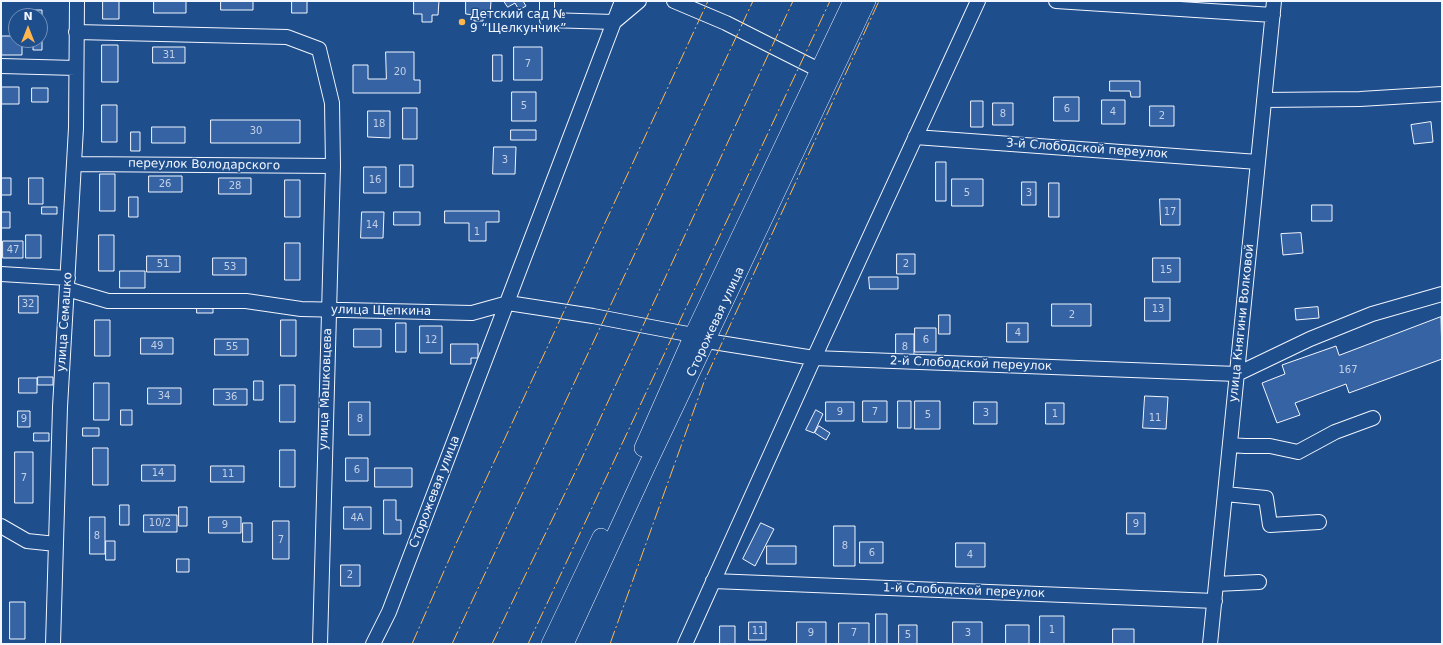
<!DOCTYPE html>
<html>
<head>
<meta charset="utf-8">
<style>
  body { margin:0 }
  #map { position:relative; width:1443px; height:645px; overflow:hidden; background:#1f4e8c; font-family:"DejaVu Sans",sans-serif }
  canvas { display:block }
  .frame { position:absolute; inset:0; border:2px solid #f2f6ff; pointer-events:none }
  .north { position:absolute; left:8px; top:8px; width:40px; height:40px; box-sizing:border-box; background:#1f4e8c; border:1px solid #7391ba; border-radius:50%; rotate:0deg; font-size:11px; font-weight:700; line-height:16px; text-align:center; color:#f2f6ff }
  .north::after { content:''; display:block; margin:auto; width:14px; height:18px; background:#ffb74d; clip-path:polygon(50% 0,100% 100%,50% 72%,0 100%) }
</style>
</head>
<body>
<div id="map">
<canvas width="1443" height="645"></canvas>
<div class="frame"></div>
<div class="north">N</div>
</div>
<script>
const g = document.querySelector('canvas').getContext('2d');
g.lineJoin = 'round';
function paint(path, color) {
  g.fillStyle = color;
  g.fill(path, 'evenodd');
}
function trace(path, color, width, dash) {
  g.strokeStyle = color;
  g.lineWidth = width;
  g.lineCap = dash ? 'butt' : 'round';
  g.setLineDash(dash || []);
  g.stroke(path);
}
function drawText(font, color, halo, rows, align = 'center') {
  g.font = font + ' "DejaVu Sans",sans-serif';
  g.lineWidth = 3;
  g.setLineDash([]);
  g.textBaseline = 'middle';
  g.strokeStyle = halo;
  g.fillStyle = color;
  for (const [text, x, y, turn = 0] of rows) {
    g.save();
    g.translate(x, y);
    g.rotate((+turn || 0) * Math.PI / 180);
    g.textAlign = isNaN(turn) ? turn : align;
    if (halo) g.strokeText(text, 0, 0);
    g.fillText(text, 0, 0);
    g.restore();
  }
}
const building = new Path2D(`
  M103,1H119V19H103Z
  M154,1H186V13H154Z
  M221,1H253V10H221Z
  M292,1H307V13H292Z
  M414,1H439L438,15H432V22H422V14H414Z
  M466,1H491L490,15H483V21H474V15L466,14Z
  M504,1H523L526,6L519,10L515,3L508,7Z
  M33,10H42V30H40V16H33Z
  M40,31H42V50H33V40H40Z
  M2,36H16V40H22V55H2Z
  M102,45H118V82H102Z
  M153,47H185V63H153Z
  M514,47H542V80H514Z
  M386,52H414V80H420V93H353V65H368V79H386Z
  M493,55H502V81H493Z
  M1110,81H1140V97H1131L1130,91H1110Z
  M2,87H19V104H2Z
  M32,88H48V102H32Z
  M512,92H536V121H512Z
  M1054,97H1079V121H1054Z
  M1102,100H1125V124H1102Z
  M971,101H983V127H971Z
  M993,103H1013V125H993Z
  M102,105H117V142H102Z
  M1150,106H1174V126H1150Z
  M403,108H417V139H403Z
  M368,111H390V138L368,137Z
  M211,120H300V143H211Z
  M1431,122L1433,142L1414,144L1411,125Z
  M152,127H185V143H152Z
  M511,130H536V140H511Z
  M131,132H140V151H131Z
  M494,147H516L515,174H493Z
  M936,162H946V201H936Z
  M400,165H413V187H400Z
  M364,167H386V193H364Z
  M100,174H115V211H100Z
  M149,176H182V192H149Z
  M1,178H11V195H1Z
  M29,178H43V204H29Z
  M219,178H251V194H219Z
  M952,179H983V206H952Z
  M285,180H300V217H285Z
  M1022,182H1036V205H1022Z
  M1049,183H1059V217H1049Z
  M129,197H138V217H129Z
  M1160,199H1180V225H1161Z
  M1312,205H1332V221H1312Z
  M42,207H57V214H42Z
  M445,211H499V222H486V241H469V223H445Z
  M1,212H10V228H1Z
  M362,212H384L383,238H361Z
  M394,212H420V225H394Z
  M1301,233L1303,253L1283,255L1281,234Z
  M26,235H41V258H26Z
  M99,235H114V271H99Z
  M3,241H23V258H3Z
  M285,243H300V280H285Z
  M897,254H915V274H897Z
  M147,256H180V272H147Z
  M213,258H246V275H213Z
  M1153,258H1180V282H1153Z
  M120,271H145V288H120Z
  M869,277H898V289H870Z
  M19,296H38V313H19Z
  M1145,298H1170V321H1145Z
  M1052,304H1091V326H1052Z
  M1318,307L1319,318L1296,320L1295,309Z
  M197,308H213V313H197Z
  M939,315H950V334H939Z
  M1441,317L1442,359L1349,393L1346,384L1295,403L1300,415L1277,423L1262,383L1285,374L1282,365L1336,346L1339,355Z
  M95,320H110V356H95Z
  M281,320H296V356H281Z
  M396,323H406V352H396Z
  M1007,323H1028V342H1007Z
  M420,326H442V353H420Z
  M915,328H936V352H915Z
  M354,329H381V347H354Z
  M896,334H914V361H896Z
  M141,338H173V354H141Z
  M215,339H248V355H215Z
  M451,344H478V358H471V364H451Z
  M38,377H53V385H38Z
  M19,378H37V393H19Z
  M254,381H263V400H254Z
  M94,383H109V420H94Z
  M280,385H295V422H280Z
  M148,388H181V404H148Z
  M214,389H247V405H214Z
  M1145,396L1168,397L1166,429L1143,428Z
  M863,401H887V422H863Z
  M898,401H911V428H898Z
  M915,401H940V429H915Z
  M349,402H370V435H349Z
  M826,402H854V421H826Z
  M974,402H997V424H974Z
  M1046,403H1064V424H1046Z
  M121,410H132V425H121Z
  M816,410L823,414L814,433L806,430Z
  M18,411H30V427H18Z
  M819,426L830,433L826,440L815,433Z
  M83,428H99V436H83Z
  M34,433H49V441H34Z
  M93,448H108V485H93Z
  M280,450H295V487H280Z
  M15,452H33V503H15Z
  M346,458H368V481H346Z
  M142,465H175V481H142Z
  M211,466H244V482H211Z
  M375,468H412V487H375Z
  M384,500H396V520H401V534H384Z
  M120,505H129V525H120Z
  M179,507H187V526H179Z
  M344,507H371V529H344Z
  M1127,513H1145V534H1127Z
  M144,515H177V532H144Z
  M90,517H105V554H90Z
  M209,517H241V533H209Z
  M273,521H289V559H273Z
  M243,523H252V542H243Z
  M761,523L774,529L755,566L743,559Z
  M834,526H855V566H834Z
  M106,541H115V560H106Z
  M860,542H883V563H860Z
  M956,543H985V567H956Z
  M767,546H796V564H767Z
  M177,559H189V572H177Z
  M341,565H360V586H341Z
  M10,602H25V639H10Z
  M876,614H887V644H876Z
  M1040,616H1064V644H1040Z
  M749,622H766V640H749Z
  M797,622H826V644H797Z
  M953,622H982V644H953Z
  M839,623H869V644H839Z
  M899,625H917V644H899Z
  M1006,625H1029V644H1006Z
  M720,626H735V644H720Z
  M1113,629H1134V644H1113Z`);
paint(building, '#3563a3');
trace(building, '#f2f6ff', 1);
const minor = new Path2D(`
  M547,1V20L614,22L639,1
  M674,1L726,23L819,70
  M1056,1L1273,15
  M76,32L287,37L319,49L332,103L333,166L320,644
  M1,66L76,68
  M1264,100L1360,99L1442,94
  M915,137L1258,162
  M74,164L333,166
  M1,274L68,278
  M67,289L108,301H246L301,309L472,313L508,303L593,316L693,335
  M707,341L814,358L1237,374L1310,339L1372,314L1442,294
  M1230,445L1245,446H1270L1298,452L1335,432L1373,418
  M1225,494L1266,498L1270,525L1319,522
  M1,526L27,541L56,544
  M713,581L1215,601
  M1216,584L1259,582
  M53,644L60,407L76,128L77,1
  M373,644L389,612L622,1
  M685,644L814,358L978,1
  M1210,644L1274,1`);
const major = new Path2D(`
  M643,448L693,335L852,1
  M550,644L601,537
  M565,644L646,468L867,1`);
trace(minor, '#f2f6ff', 16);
trace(major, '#f2f6ff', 18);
trace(minor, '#1f4e8c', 14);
trace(major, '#1f4e8c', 17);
trace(new Path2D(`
  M412,644L455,546L708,1
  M452,644L753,1
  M492,644L581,460L793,1
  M528,644L830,1
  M610,644L704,382L879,1`), '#ffb74d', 1, [14, 3, 2, 3]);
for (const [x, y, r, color] of [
  [462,22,4,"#ffb74d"]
]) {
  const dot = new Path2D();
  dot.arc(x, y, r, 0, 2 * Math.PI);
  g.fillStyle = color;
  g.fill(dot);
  trace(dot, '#1f4e8c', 1.5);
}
drawText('10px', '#c3d1e8', null, [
  ["31",169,55],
  ["7",528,64],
  ["20",400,72],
  ["5",524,106],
  ["6",1067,109],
  ["4",1113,112],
  ["8",1003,114],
  ["2",1162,116],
  ["18",379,124],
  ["30",256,131],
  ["3",505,160],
  ["16",375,180],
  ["26",165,184],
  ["28",235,186],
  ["5",967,193],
  ["3",1029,193],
  ["17",1170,212],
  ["14",372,225],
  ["1",477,232],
  ["47",13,250],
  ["51",163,264],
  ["2",906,264],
  ["53",230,267],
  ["15",1166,270],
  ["32",28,304],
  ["13",1158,309],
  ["2",1072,315],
  ["4",1018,333],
  ["12",431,340],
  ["6",926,340],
  ["49",157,346],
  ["55",232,347],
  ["8",905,347],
  ["167",1348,370],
  ["34",164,396],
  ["36",231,397],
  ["9",840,412],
  ["7",875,412],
  ["3",986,413],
  ["1",1055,414],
  ["5",928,415],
  ["11",1155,418],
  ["9",24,419],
  ["8",360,419],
  ["6",357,470],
  ["14",158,473],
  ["11",228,474],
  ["7",24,478],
  ["4А",357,518],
  ["10/2",160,523],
  ["9",1136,524],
  ["9",225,525],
  ["8",97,536],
  ["7",281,540],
  ["8",845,546],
  ["6",872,553],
  ["4",970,555],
  ["2",350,575],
  ["1",1052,630],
  ["11",758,631],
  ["9",811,633],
  ["7",854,633],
  ["3",968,633],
  ["5",908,635]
]);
drawText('12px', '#f2f6ff', '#1f4e8c', [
  ["Детский сад №",470,15],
  ["9 “Щелкунчик”",470,29]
], 'left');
drawText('12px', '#f2f6ff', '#1f4e8c', [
  ["3-й Слободской переулок",1087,149,4],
  ["переулок Володарского",204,165,1],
  ["улица Щепкина",381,311,1],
  ["улица Семашко",65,322,-86],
  ["Сторожевая улица",716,322,-65],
  ["улица Княгини Волковой",1242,323,-84],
  ["2-й Слободской переулок",971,364,2],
  ["улица Машковцева",326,389,-88],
  ["Сторожевая улица",435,492,-69],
  ["1-й Слободской переулок",964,591,2]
]);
</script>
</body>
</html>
